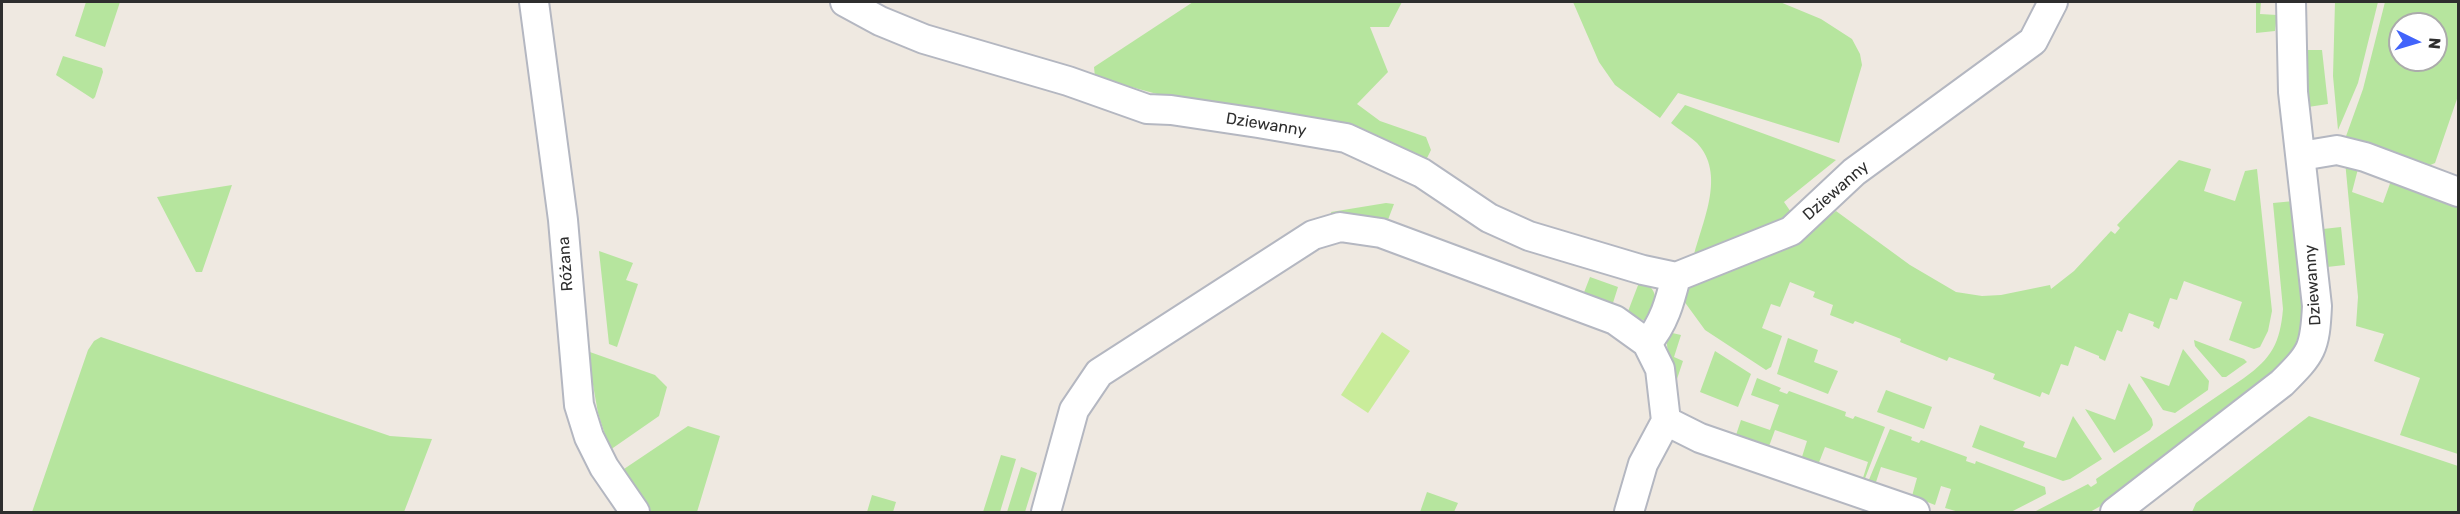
<!DOCTYPE html>
<html>
<head>
<meta charset="utf-8">
<style>
  body { margin:0 }
  #map { position:relative; width:2460px; height:514px; overflow:hidden; background:#efe9e1; font-family:Rubik,sans-serif }
  canvas { display:block }
  .frame { position:absolute; inset:0; border:3px solid #2e2e2e; pointer-events:none }
  .north { position:absolute; left:2388px; top:12px; width:60px; height:60px; box-sizing:border-box; background:#fff; border:2px solid #ababab; border-radius:50%; rotate:95deg; font-size:16px; font-weight:700; line-height:24px; text-align:center; color:#2e2e2e }
  .north::after { content:''; display:block; margin:auto; width:21px; height:27px; background:#4264fb; clip-path:polygon(50% 0,100% 100%,50% 72%,0 100%) }
</style>
</head>
<body>
<div id="map">
<canvas width="2460" height="514"></canvas>
<div class="frame"></div>
<div class="north">N</div>
</div>
<script>
const g = document.querySelector('canvas').getContext('2d');
g.lineJoin = 'round';
function paint(path, color) {
  g.fillStyle = color;
  g.fill(path, 'evenodd');
}
function trace(path, color, width, dash) {
  g.strokeStyle = color;
  g.lineWidth = width;
  g.lineCap = dash ? 'butt' : 'round';
  g.setLineDash(dash || []);
  g.stroke(path);
}
function drawText(font, color, halo, rows, align = 'center') {
  g.font = font + ' Rubik,sans-serif';
  g.lineWidth = 6;
  g.setLineDash([]);
  g.textBaseline = 'middle';
  g.strokeStyle = halo;
  g.fillStyle = color;
  for (const [text, x, y, turn = 0] of rows) {
    g.save();
    g.translate(x, y);
    g.rotate((+turn || 0) * Math.PI / 180);
    g.textAlign = isNaN(turn) ? turn : align;
    if (halo) g.strokeText(text, 0, 0);
    g.fillText(text, 0, 0);
    g.restore();
  }
}
paint(new Path2D(`
  M86,2H120L105,47L75,36Z
  M1193,2H1402L1389,27H1370L1388,72L1357,104L1380,121L1426,137L1431,150L1424,164L1347,127L1275,111L1197,105L1095,77L1094,67Z
  M1573,2H1780L1821,19L1852,39L1860,54L1862,65L1839,143L1678,93L1660,118L1615,85L1599,62Z
  M2256,2H2261L2260,14L2277,15L2275,31L2256,33Z
  M2335,2H2378L2358,83L2338,130L2333,76Z
  M2385,2H2458V96L2435,163L2419,170L2345,139L2363,89ZM2400,24H2436V60H2400Z
  M2306,50H2322L2328,104L2308,107Z
  M63,56L102,68L103,72L95,97L93,99L56,75Z
  M1685,105L1836,160L1784,202L1793,215L1756,234L1694,255C1703,220 1726,174 1697,143C1690,136 1679,130 1671,123Z
  M2179,160L2211,169L2204,191L2235,201L2245,171L2257,169L2272,311L2268,331L2260,347L2254,349L2229,340L2242,302L2184,281L2177,300L2170,298L2159,329L2153,326L2154,322L2129,313L2122,332L2117,330L2105,361L2099,358V356L2075,346L2068,366L2061,364L2049,395L2042,392L2040,397L1993,379L1995,374L1949,357L1947,361L1900,342L1901,339L1855,321L1853,324L1830,315L1833,305L1813,297L1815,292L1790,282L1780,307L1771,304L1762,328L1782,336L1771,367L1766,370L1705,330L1681,297L1689,285L1810,232L1836,211L1910,265L1956,292L1982,296L2001,295L2050,285L2051,289L2074,271L2111,231L2115,234L2120,228L2117,225Z
  M2345,161L2359,165L2352,192L2383,203L2392,178L2458,204V454L2400,435L2420,378L2374,361L2384,334L2356,326L2358,297Z
  M232,185L202,272H196L157,197Z
  M2294,201L2304,311L2298,338L2290,356L2282,367L2106,503L2090,512H2034L2088,484L2091,487L2097,483L2096,479L2244,378C2272,358 2280,343 2283,309L2273,203Z
  M1386,203L1394,204L1386,225L1333,217L1331,212Z
  M2341,227L2345,265L2327,267L2323,229Z
  M599,251L633,263L626,280L638,284L617,347L609,344Z
  M1590,277L1618,287L1612,306L1583,295Z
  M1640,280C1663,292 1654,302 1648,322L1627,314Z
  M1668,332L1681,335L1674,357L1683,361L1674,388C1672,372 1664,343 1668,332Z
  M101,337L390,436L432,439L404,512H32L88,350L94,341Z
  M1788,338L1818,350L1814,362L1838,371L1828,394L1777,374Z
  M2194,340L2244,359L2247,362L2226,377H2222L2195,346Z
  M2183,349L2209,381L2208,390L2175,413L2163,410L2140,376L2169,386Z
  M587,351L655,375L667,387L659,416L610,450L598,413Z
  M1715,351L1751,374L1738,407L1700,392Z
  M1757,378L1781,388L1779,391L1787,394L1789,391L1846,412L1845,416L1853,419L1855,416L1885,427L1864,481H1862L1868,462L1825,447L1818,465L1801,460L1807,441L1775,430L1768,449L1735,438L1741,420L1770,430L1779,405L1751,395Z
  M2129,383L2152,419L2153,425L2150,430L2114,453L2085,409L2115,420Z
  M1886,390L1932,407L1924,429L1877,412Z
  M2073,416L2102,459L2070,479L2063,481L1972,447L1980,425L2025,442L2023,447L2056,458Z
  M2309,416L2458,466V512H2192L2196,503Z
  M688,426L720,436L697,512H650L621,471Z
  M1890,429L1912,437L1911,440L1919,443L1921,440L1967,457L1966,461L1975,464L1976,461L2045,487L2046,494L2011,512H1959L1945,508L1951,489L1941,486L1935,505L1912,496L1917,478L1881,467L1875,485L1868,482Z
  M1001,455L1016,459L1000,512H983Z
  M1021,467L1037,473L1025,512H1007Z
  M1427,492L1458,503L1454,512H1420Z
  M872,495L896,502L893,512H867Z`), '#b6e59e');
paint(new Path2D(`
  M1382,332L1410,351L1368,413L1341,395Z`), '#c9ec9a');
const street = new Path2D(`
  M534,2L563,220L579,405L589,437L604,467L635,512
  M845,2L880,21L924,39L1068,81L1147,109L1171,110L1258,123L1346,138L1422,173L1489,218L1529,236L1643,270L1676,277L1791,231L1854,172L2033,41L2053,2
  M2301,156L2337,150L2365,157L2458,192
  M1647,343C1664,324 1670,301 1676,277
  M1666,421L1700,438L1915,512
  M1046,512L1074,410L1099,373L1313,235L1340,227L1381,233L1615,320L1647,343L1660,369L1666,421
  M1629,512L1643,464L1666,421
  M2115,512L2282,383C2312,353 2315,349 2317,306L2293,92L2291,2`);
trace(street, '#b4b7c1', 32);
trace(street, '#fff', 28);
drawText('16px', '#2e2e2e', '#fff', [
  ["Dziewanny",1266,125,9],
  ["Dziewanny",1836,191,-41],
  ["Różana",566,264,-94],
  ["Dziewanny",2313,285,-94]
]);
</script>
</body>
</html>
